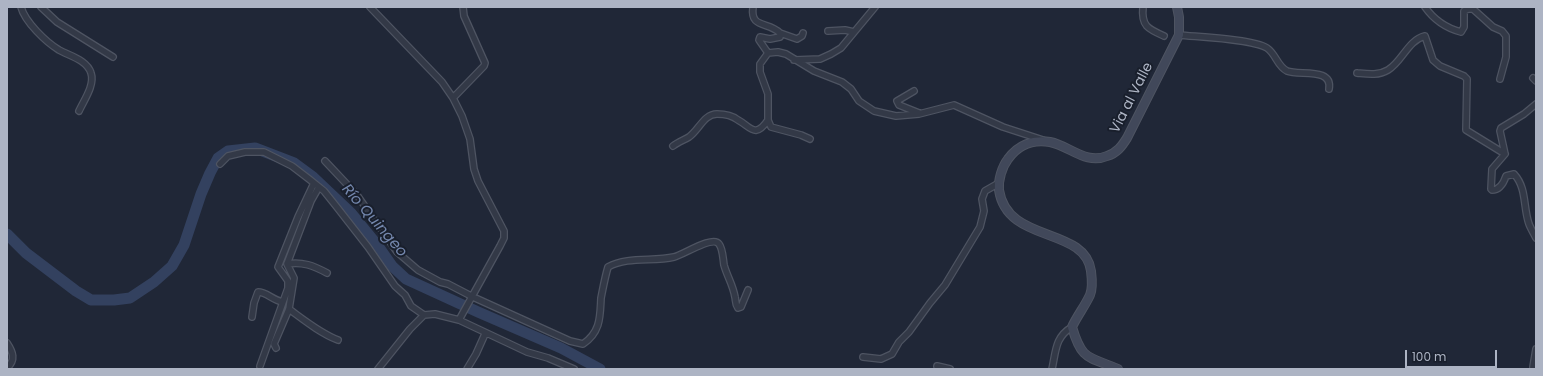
<!DOCTYPE html>
<html>
<head>
<meta charset="utf-8">
<style>
  body { margin:0 }
  #map { position:relative; width:1543px; height:376px; overflow:hidden; background:#202737; font-family:Poppins,sans-serif }
  canvas { display:block }
  .frame { position:absolute; inset:0; border:8px solid #adb4c4; pointer-events:none }
  .scale { position:absolute; left:1405px; top:350px; width:92px; height:18px; box-sizing:border-box; border:2px solid #adb4c4; border-top:0; padding-left:5px; font-size:12px; line-height:14px; white-space:nowrap; color:#adb4c4; -webkit-text-stroke:3px #191f2c; paint-order:stroke }
</style>
</head>
<body>
<div id="map">
<canvas width="1543" height="376"></canvas>
<div class="frame"></div>
<div class="scale">100 m</div>
</div>
<script>
const g = document.querySelector('canvas').getContext('2d');
g.lineJoin = 'round';
function trace(path, color, width, dash) {
  g.strokeStyle = color;
  g.lineWidth = width;
  g.lineCap = dash ? 'butt' : 'round';
  g.setLineDash(dash || []);
  g.stroke(path);
}
function drawText(font, color, halo, rows, align = 'center') {
  g.font = font + ' Poppins,sans-serif';
  g.lineWidth = 4;
  g.setLineDash([]);
  g.textBaseline = 'middle';
  g.strokeStyle = halo;
  g.fillStyle = color;
  for (const [text, x, y, turn = 0] of rows) {
    g.save();
    g.translate(x, y);
    g.rotate((+turn || 0) * Math.PI / 180);
    g.textAlign = isNaN(turn) ? turn : align;
    if (halo) g.strokeText(text, 0, 0);
    g.fillText(text, 0, 0);
    g.restore();
  }
}
trace(new Path2D(`
  M7,234L26,253L76,291L91,300H114L130,298L154,282L172,266L184,245L201,194L210,173L218,158L228,151L255,148L294,163L313,177L351,213L378,246L392,266L406,279L478,312L561,348L600,369`), '#33415f', 11);
const street = new Path2D(`
  M21,7C25,22 46,42 59,50C70,56 87,60 91,73C95,85 84,100 79,111
  M41,7L57,22L113,57
  M370,7L442,82L453,98L462,116L470,139L474,169L478,181L504,231V238L500,246L459,320
  M753,7C750,29 768,21 780,33V37L770,39L760,37L759,40L768,53
  M1143,7C1141,26 1148,29 1164,36
  M1425,7C1434,20 1446,28 1461,32L1464,27V11L1468,9H1473L1493,27L1502,31L1506,36V57L1500,79
  M828,31L845,30L854,32
  M780,33L797,39L802,36L803,33
  M1179,35C1198,37 1253,39 1267,48C1276,54 1277,66 1287,71C1299,76 1333,67 1329,89
  M794,60L820,59L831,54L841,48L875,7
  M1357,73C1367,74 1378,76 1388,70C1402,62 1408,40 1425,36L1433,60L1440,66L1464,76L1467,79L1466,130L1505,154
  M1533,78L1536,81
  M914,91L897,101L899,105L919,113
  M453,98L484,66L485,63L464,16L463,7
  M1536,104L1524,114L1501,128L1500,131L1505,154L1492,169L1491,189L1492,190C1500,190 1504,182 1506,176L1514,174C1527,188 1523,207 1529,224C1531,229 1534,234 1536,238
  M810,139L801,135L771,127L768,120V94L760,72V64L768,53L778,52L786,54L814,71L842,82L851,89L859,101L874,111L896,116L919,114L954,105L1003,127L1043,140
  M673,146C678,142 684,140 689,137C699,130 704,114 717,114C724,114 733,116 738,120C751,127 755,139 768,120
  M325,161L357,195L397,252L418,270L440,282L448,284L473,297L570,341L583,344C601,332 600,316 601,298C603,288 605,277 608,267C628,256 653,262 674,257C683,255 713,235 719,244C723,249 723,259 724,265C727,276 733,285 735,297C736,301 735,304 738,308L741,307L748,290
  M220,164L228,156L245,152H264L292,166L309,179L324,191L336,206L368,247L395,286L405,295L411,306L424,315
  M287,264C302,261 314,266 327,273
  M289,309C304,320 320,333 338,340
  M252,317L254,303L258,292C267,292 272,300 283,302
  M7,343C13,352 16,360 7,368
  M276,348L274,344L289,309L294,278L287,264L311,201L319,187
  M863,357L881,359L892,354L899,342L909,332L930,303L945,285L980,227L984,211L982,199L985,191L999,183
  M260,366L288,288V281L278,267L298,217L314,183
  M937,366L950,369
  M1533,367L1536,349
  M378,369L410,329L424,315L435,314L459,320L527,352L548,358L574,369
  M467,369L476,354L485,334
  M1052,369C1056,351 1055,337 1072,327`);
const secondary = new Path2D(`
  M1118,369C1088,356 1082,361 1072,327C1077,316 1085,306 1090,295C1093,288 1092,279 1091,271C1085,226 1007,244 999,190C998,180 1002,167 1008,159C1018,145 1033,139 1050,142C1070,146 1086,165 1107,156C1117,153 1122,146 1127,138L1179,35V17L1177,7`);
trace(street, '#4e5462', 8);
trace(secondary, '#4e5462', 10);
trace(street, '#333947', 5.5);
trace(secondary, '#41485a', 8);
drawText('14px', '#adb4c4', '#191f2c', [
  ["Via al Valle",1132,98,-63]
]);
drawText('italic 15px', '#7487ad', '#191f2c', [
  ["Río Quingeo",374,221,49]
]);
</script>
</body>
</html>
